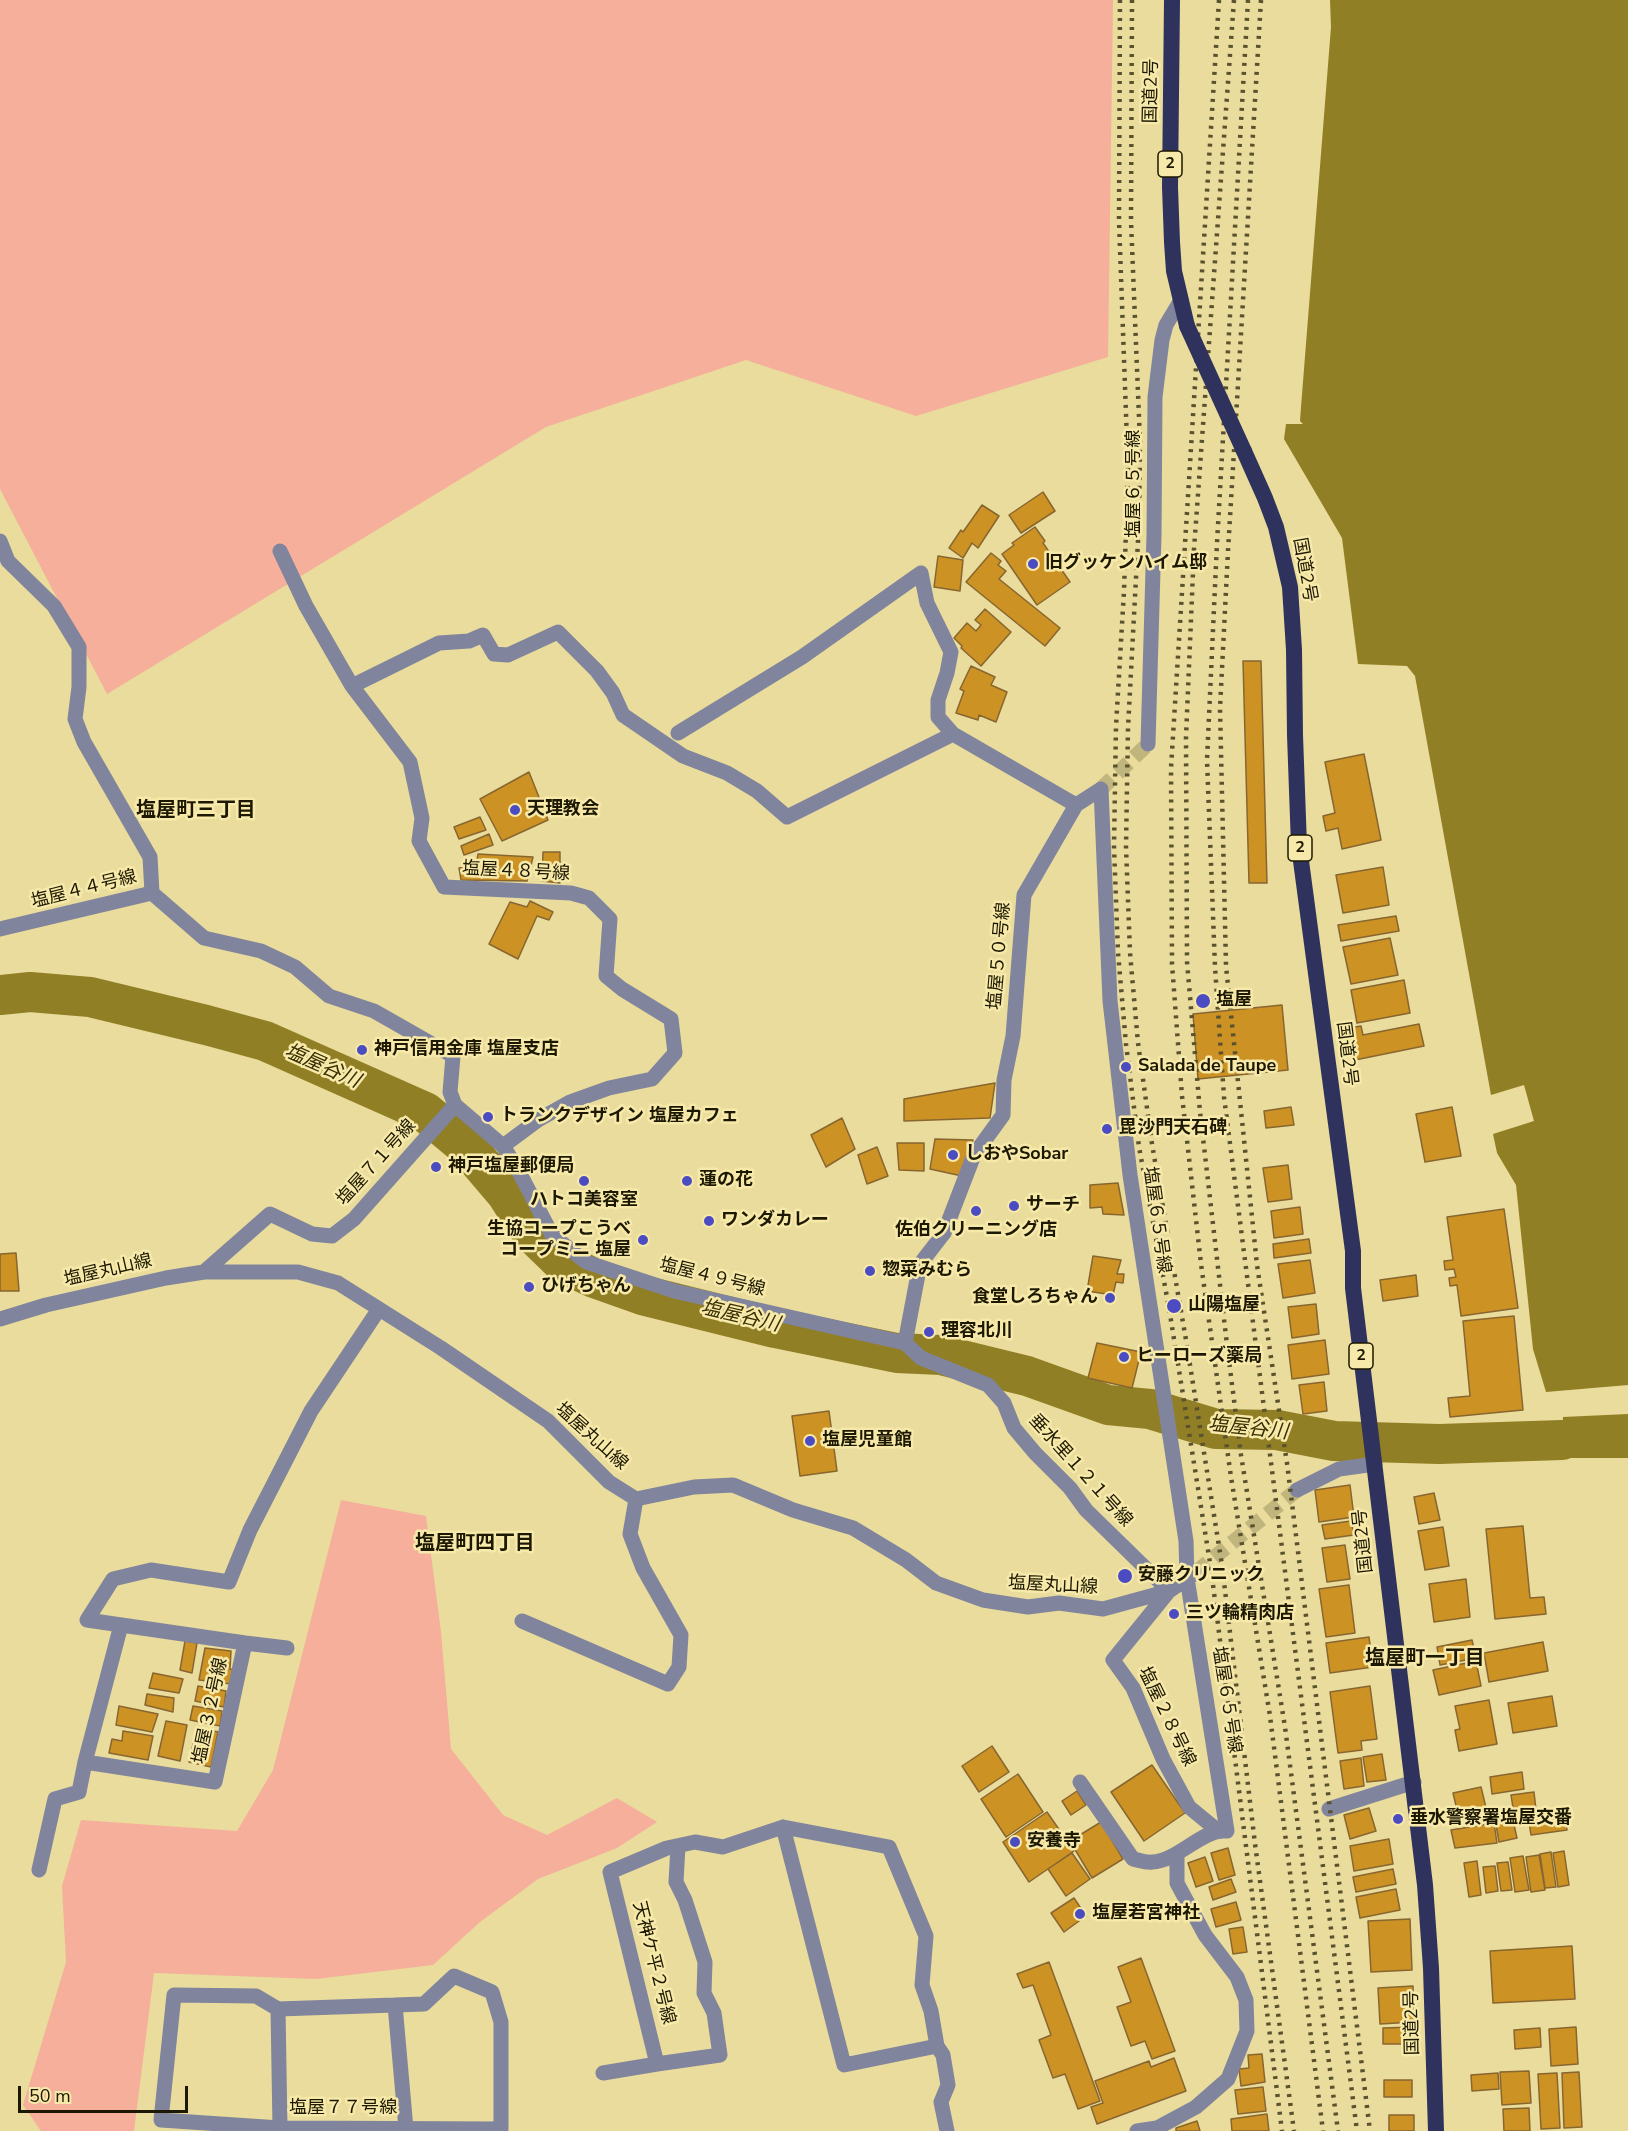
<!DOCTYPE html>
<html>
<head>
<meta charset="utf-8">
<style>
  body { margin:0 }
  #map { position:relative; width:1628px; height:2131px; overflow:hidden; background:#e9dc9c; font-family:"Nunito Sans",sans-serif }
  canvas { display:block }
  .scale { position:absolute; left:18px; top:2086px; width:170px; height:27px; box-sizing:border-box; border:3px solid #1d1801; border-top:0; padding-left:8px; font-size:18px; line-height:21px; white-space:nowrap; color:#1d1801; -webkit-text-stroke:4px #f7e9a9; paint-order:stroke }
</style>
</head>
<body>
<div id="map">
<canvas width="1628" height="2131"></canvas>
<div class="scale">50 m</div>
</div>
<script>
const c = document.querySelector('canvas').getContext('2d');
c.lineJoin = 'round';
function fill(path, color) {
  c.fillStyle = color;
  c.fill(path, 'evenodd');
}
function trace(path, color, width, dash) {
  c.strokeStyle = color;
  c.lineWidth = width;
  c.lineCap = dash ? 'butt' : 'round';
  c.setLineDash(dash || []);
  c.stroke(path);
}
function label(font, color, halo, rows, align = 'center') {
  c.font = font + ' "Nunito Sans","Noto Sans JP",sans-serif';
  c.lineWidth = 5;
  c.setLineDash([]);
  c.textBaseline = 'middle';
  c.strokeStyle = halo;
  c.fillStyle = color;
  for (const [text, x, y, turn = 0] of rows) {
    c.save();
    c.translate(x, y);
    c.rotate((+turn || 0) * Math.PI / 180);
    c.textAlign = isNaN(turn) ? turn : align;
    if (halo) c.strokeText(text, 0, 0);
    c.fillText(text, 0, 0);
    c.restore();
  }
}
fill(new Path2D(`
  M0 0H1113L1108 357 916 416 746 360 546 427 107 694 0 489Z
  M341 1500 426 1516 441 1632 451 1749 503 1815 547 1835 617 1798 657 1822 617 1848 538 1879 480 1922 433 1965 316 1979 154 1973 134 2131H41L23 2105 66 1962 62 1886 81 1820 237 1831 273 1770Z`), '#f5af9b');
fill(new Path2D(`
  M1330 0H1628V1385L1546 1392 1533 1349 1516 1185 1497 1153 1493 1134 1534 1121 1524 1085 1491 1095 1415 676 1407 666 1358 664 1342 538 1284 439 1286 424H1303L1300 421 1301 407 1331 27Z
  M1628 1414V1458H1565L1562 1440 1563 1417Z`), '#917f25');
trace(new Path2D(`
  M0 995 30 992 90 997 206 1025 265 1041 425 1112 466 1146 506 1193 531 1232 564 1264 594 1278 642 1295 775 1328 897 1353 941 1355 1027 1376 1108 1405 1150 1409 1216 1429 1277 1430 1334 1441 1439 1444 1562 1440`), '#917f25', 40);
const building = new Path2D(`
  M1043 492 1055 511 1021 533 1009 515Z
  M982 505 999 516 978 548 972 543 963 558 949 548 961 530 963 532Z
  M1035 527 1045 541 1043 543 1070 582 1037 605 1002 554 1014 545 1012 543Z
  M991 553 1001 561 998 565 1006 571 999 579 1060 628 1045 646 966 582Z
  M938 556 963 560 960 591 934 587Z
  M985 609 1011 632 981 666 961 648 962 646 954 638 967 623 976 631 981 625 975 620Z
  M1243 661H1261L1267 883H1249Z
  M971 666 995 677 991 685 1007 692 996 722 979 715 978 720 956 713 964 691 960 689Z
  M1364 754 1381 840 1342 849 1338 828 1326 831 1323 816 1335 813 1325 762Z
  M529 772 548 820 502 841 480 799Z
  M480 817 486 830 459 839 454 827Z
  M489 834 493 845 464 855 461 846Z
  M543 852H560V883L542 881Z
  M478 854 533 857 527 881 461 880 459 868 467 867V861L477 860Z
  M1383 867 1389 905 1343 913 1336 875Z
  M530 901 553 912 549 920 537 916 518 959 489 944 510 902 527 907Z
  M1396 916 1399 931 1341 941 1338 925Z
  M1390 938 1398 975 1351 984 1343 947Z
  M1404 980 1410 1013 1357 1023 1351 990Z
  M1282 1005 1288 1070 1198 1079 1193 1014Z
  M1419 1024 1424 1046 1355 1060 1349 1028 1361 1026 1363 1035Z
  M995 1083 990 1118 904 1121V1099Z
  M1291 1107 1294 1125 1266 1128 1264 1111Z
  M1452 1107 1461 1156 1425 1162 1416 1114Z
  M842 1118 855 1149 826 1167 811 1135Z
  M935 1139 973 1140 962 1176 930 1169Z
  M897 1143H924V1171L899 1170Z
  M877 1147 888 1176 867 1184 858 1155Z
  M1288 1165 1292 1199 1268 1202 1263 1168Z
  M1118 1183 1124 1215 1103 1214 1102 1207 1090 1208V1185Z
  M1300 1207 1303 1234 1274 1238 1271 1211Z
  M1504 1209 1518 1308 1461 1316 1457 1285 1450 1286 1449 1278 1456 1277 1454 1269 1445 1270 1444 1261 1453 1260 1447 1217Z
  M1309 1239 1311 1253 1274 1258 1273 1244Z
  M16 1253 19 1291H0V1254Z
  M1093 1256 1121 1260 1117 1274H1124L1123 1283 1116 1282 1113 1295 1087 1291Z
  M1310 1260 1315 1293 1283 1298 1278 1264Z
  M1416 1275 1418 1296 1383 1301 1380 1280Z
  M1316 1304 1319 1334 1292 1338 1288 1307Z
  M1514 1316 1523 1410 1450 1417 1448 1398 1470 1396 1463 1321Z
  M1325 1340 1329 1374 1292 1379 1288 1345Z
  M1097 1343 1141 1352 1132 1388 1088 1378Z
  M1324 1382 1327 1411 1303 1414 1299 1385Z
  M829 1411 837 1471 800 1476 792 1416Z
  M1350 1485 1354 1517 1319 1522 1315 1490Z
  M1434 1493 1440 1520 1419 1524 1414 1497Z
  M1351 1521 1354 1535 1325 1539 1322 1525Z
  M1523 1526 1530 1598 1544 1597 1546 1614 1495 1619 1486 1529Z
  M1443 1527 1449 1566 1425 1570 1418 1531Z
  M1345 1545 1350 1579 1327 1582 1322 1548Z
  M1466 1579 1470 1617 1434 1622 1429 1584Z
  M1349 1585 1355 1633 1326 1637 1319 1589Z
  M1369 1637 1373 1667 1330 1673 1326 1643Z
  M1472 1640 1476 1658 1440 1665 1437 1647Z
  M185 1641 197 1643 192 1673 180 1670Z
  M1543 1642 1548 1671 1489 1682 1484 1653Z
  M205 1648 231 1651 230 1669 234 1670 231 1684 199 1680Z
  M1476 1661 1481 1686 1439 1695 1433 1670Z
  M153 1673 183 1679 179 1693 149 1688Z
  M198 1686 226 1691 224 1707 195 1701Z
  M1370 1686 1377 1739 1361 1741 1362 1750 1338 1753 1330 1692Z
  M147 1694 174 1698 173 1712 145 1705Z
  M1552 1696 1557 1726 1513 1733 1508 1703Z
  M1489 1700 1497 1744 1459 1751 1455 1730 1460 1729 1455 1706Z
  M119 1706 158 1714 152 1732 116 1725Z
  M193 1706 222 1711 220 1726 190 1720Z
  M166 1721 187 1725 180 1761 158 1756Z
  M197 1727 218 1732 211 1767 189 1762Z
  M123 1731 153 1736 148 1760 109 1753 112 1739 122 1741Z
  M992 1746 1009 1772 979 1792 962 1766Z
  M1382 1754 1386 1780 1367 1782 1363 1757Z
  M1361 1758 1364 1786 1344 1789 1340 1761Z
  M1152 1765 1185 1813 1144 1841 1111 1792Z
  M1522 1772 1524 1789 1492 1794 1490 1777Z
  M1018 1774 1043 1812 1006 1837 981 1799Z
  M1481 1787 1488 1816 1460 1822 1453 1793Z
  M1077 1791 1086 1805 1071 1815 1062 1801Z
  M1534 1792 1536 1810 1514 1814 1511 1795Z
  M1369 1808 1376 1831 1350 1839 1344 1815Z
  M1564 1810 1567 1830 1531 1835 1528 1816Z
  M1047 1812 1074 1851 1029 1882 1003 1842Z
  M1512 1816 1517 1838 1499 1842 1495 1819Z
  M1101 1822 1123 1859 1092 1878 1070 1841Z
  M1494 1823 1497 1843 1455 1848 1451 1830Z
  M1389 1839 1393 1864 1354 1871 1350 1846Z
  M1228 1848 1235 1875 1219 1880 1211 1853Z
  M1564 1851 1569 1885 1558 1887 1553 1853Z
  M1551 1852 1556 1887 1545 1888 1540 1854Z
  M1072 1853 1090 1879 1066 1896 1048 1869Z
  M1539 1855 1545 1890 1531 1892 1526 1857Z
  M1523 1856 1529 1890 1515 1892 1510 1858Z
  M1205 1857 1213 1881 1196 1887 1188 1863Z
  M1477 1861 1481 1895 1469 1897 1464 1863Z
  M1508 1862 1512 1890 1501 1891 1497 1863Z
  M1495 1866 1498 1891 1486 1893 1483 1867Z
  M1393 1869 1396 1884 1356 1892 1353 1877Z
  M1231 1879 1236 1892 1213 1900 1209 1887Z
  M1396 1889 1400 1910 1360 1918 1356 1897Z
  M1074 1898 1086 1916 1064 1932 1051 1913Z
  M1236 1902 1241 1920 1216 1927 1211 1909Z
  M1410 1919 1412 1970 1371 1972 1368 1921Z
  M1243 1927 1247 1952 1233 1954 1229 1929Z
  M1572 1946 1575 1999 1493 2003 1490 1951Z
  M1141 1958 1175 2051 1152 2059 1145 2041 1131 2046 1117 2007 1131 2002 1118 1967Z
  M1049 1962 1100 2101 1078 2109 1065 2074 1053 2078 1039 2040 1051 2035 1033 1985 1023 1988 1017 1974Z
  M1413 1986 1414 2022 1380 2024 1378 1988Z
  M1414 2027V2044H1383V2028Z
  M1576 2027 1578 2064 1551 2066 1549 2029Z
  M1540 2028 1541 2047 1515 2049 1514 2030Z
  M1262 2054 1265 2082 1241 2086 1239 2069 1249 2068 1248 2055Z
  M1174 2058 1186 2091 1097 2124 1091 2107 1103 2103 1095 2081 1149 2061 1151 2067Z
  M1529 2071 1531 2103 1502 2105 1500 2072Z
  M1579 2072 1582 2127 1564 2128 1562 2073Z
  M1498 2073 1499 2089 1472 2091 1471 2075Z
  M1557 2073 1560 2128 1541 2129 1538 2074Z
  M1384 2080H1412V2097H1384Z
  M1263 2087 1266 2111 1238 2114 1235 2090Z
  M1529 2108 1530 2131H1504L1503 2109Z
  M1267 2114 1269 2131H1232L1231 2119Z
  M1389 2115H1414V2131H1389Z
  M1197 2121 1200 2131H1176V2128Z`);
fill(building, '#cd9224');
trace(building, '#876630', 1.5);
trace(new Path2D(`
  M1101 789 1148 744
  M1196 1572 1297 1490`), '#c0b57d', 15, [15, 8]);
trace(new Path2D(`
  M0 541 8 561 54 606 79 647V687L75 719 84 742 150 857 152 893
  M280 551 306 606 352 686 410 762 422 818 419 841 444 887 571 893 589 898 610 919 606 976 622 989 671 1019 675 1053 652 1079 609 1088 570 1102 538 1120 503 1146
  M352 686 439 643 469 641 483 635 494 654 508 655 558 632 597 671 613 693 623 715 683 756 727 773 757 791 787 817 953 734
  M678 733 802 657 921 573 927 603 951 652 947 673 938 700V717L953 734 1076 805
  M1148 744 1154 535 1155 397 1162 340 1166 325 1181 300
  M0 929 152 893 204 938 261 951 295 967 329 996 374 1011 453 1056 450 1092 455 1105 503 1146 517 1168 552 1235 586 1262 674 1291 905 1343
  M204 1272 270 1214 312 1234 332 1236 354 1219 455 1105
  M0 1319 46 1305 166 1278 204 1272H298L338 1283 441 1348 548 1421 609 1482 636 1499 694 1487 733 1485 793 1510 853 1528 906 1560 936 1583 983 1600 1028 1607 1059 1603 1103 1609 1169 1591 1195 1573
  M905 1343 920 1264 944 1233 974 1155 1003 1115 1004 1080 1013 1036 1024 895 1076 805 1101 789 1110 1001 1130 1175 1186 1541 1187 1578 1227 1831
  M905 1343 921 1358 988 1385 1004 1403 1014 1428 1035 1453 1070 1488 1086 1510 1169 1591 1113 1660 1133 1688 1163 1759 1189 1807 1217 1830
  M1297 1490 1339 1469 1375 1464
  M522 1621 668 1684 679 1667 681 1635 643 1568 630 1534 636 1499
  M121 1625 85 1762 215 1782 245 1643 87 1620 113 1579 151 1570 229 1582 250 1530 311 1411 379 1309
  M245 1643 287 1648
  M1080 1782 1133 1859C1139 1860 1146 1863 1152 1862 1178 1861 1202 1829 1226 1831
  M1329 1809 1414 1782
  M783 1827 844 2065 937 2046
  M678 1846 676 1882 685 1900 705 1962 704 1993 714 2013 720 2055 657 2064 610 1872 667 1848 695 1842 723 1847 783 1827 889 1847 926 1936 922 1985 931 2011 937 2046 943 2055 948 2085 941 2102 947 2131
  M39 1870 55 1799 79 1792 85 1762
  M395 2005 424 2004 454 1976 492 1992 501 2022V2129
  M278 2009 256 1996 174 1995 161 2120 280 2128
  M603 2073 657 2064
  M406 2129 395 2005 278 2009 280 2128 501 2129 500 2131
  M1137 2131 1157 2128 1196 2107 1228 2079 1247 2031 1246 2000 1237 1977 1205 1935 1177 1883V1854`), '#80849d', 15);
trace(new Path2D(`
  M1172 0 1170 187 1172 242 1174 271 1187 326
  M1244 451 1265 498 1276 527 1290 587 1294 650 1295 735 1299 846 1353 1251V1288L1425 1885 1431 1968 1436 2131`), '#2e325d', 16);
trace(new Path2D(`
  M1120 0 1119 221 1128 469 1124 591 1116 726 1114 847 1118 953 1126 1044 1139 1147 1169 1308 1211 1569 1282 2131
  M1132 0 1131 221 1140 442 1139 522 1128 728 1126 847 1130 953 1138 1043 1152 1144 1186 1340 1222 1565 1255 1844 1294 2131
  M1219 0 1171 768 1172 964 1182 1096 1201 1264 1231 1477 1270 1716 1323 2131
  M1234 0 1194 549 1186 737 1187 962 1200 1112 1227 1345 1241 1455 1285 1727 1338 2131
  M1248 0 1217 543 1207 760 1215 967 1224 1097 1357 2131
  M1261 0 1228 551 1220 708 1226 966 1257 1265 1287 1463 1370 2131`), '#5a522f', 4.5, [3, 6]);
trace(new Path2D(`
  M1187 326 1244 451`), '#2e325d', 16);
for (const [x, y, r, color] of [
  [1033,564,6,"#4c4cc2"],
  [515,810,6,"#4c4cc2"],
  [1203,1001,8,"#4c4cc2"],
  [362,1050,6,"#4c4cc2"],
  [1126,1067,6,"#4c4cc2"],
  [488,1117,6,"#4c4cc2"],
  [1107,1129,6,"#4c4cc2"],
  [953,1155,6,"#4c4cc2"],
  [436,1167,6,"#4c4cc2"],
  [584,1181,6,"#4c4cc2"],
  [687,1181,6,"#4c4cc2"],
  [1014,1206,6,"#4c4cc2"],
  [976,1211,6,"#4c4cc2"],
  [709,1221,6,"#4c4cc2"],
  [643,1240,6,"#4c4cc2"],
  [870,1271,6,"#4c4cc2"],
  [529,1287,6,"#4c4cc2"],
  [1110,1298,6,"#4c4cc2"],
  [1174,1306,8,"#4c4cc2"],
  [929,1332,6,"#4c4cc2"],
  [1124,1357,6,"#4c4cc2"],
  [810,1441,6,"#4c4cc2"],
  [1125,1576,8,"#4c4cc2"],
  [1174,1614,6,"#4c4cc2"],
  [1398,1819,6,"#4c4cc2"],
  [1015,1842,6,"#4c4cc2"],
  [1080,1914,6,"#4c4cc2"]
]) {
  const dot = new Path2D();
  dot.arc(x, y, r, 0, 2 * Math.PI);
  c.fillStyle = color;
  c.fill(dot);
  trace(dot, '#f7e9a9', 2);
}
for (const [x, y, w] of [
  [1170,164,24],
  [1300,848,24],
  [1361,1356,24]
]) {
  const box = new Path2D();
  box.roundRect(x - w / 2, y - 13, w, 26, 4.5);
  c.fillStyle = '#f7e9a9';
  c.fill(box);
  trace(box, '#1d1801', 1.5);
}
label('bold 16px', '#1d1801', null, [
  ["2",1170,164],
  ["2",1300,848],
  ["2",1361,1356]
]);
label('18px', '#1d1801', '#f7e9a9', [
  ["国道2号",1152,91,-89],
  ["塩屋６５号線",1135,484,-90],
  ["国道2号",1304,570,80],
  ["塩屋４８号線",516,872,3],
  ["塩屋４４号線",84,890,-14],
  ["塩屋５０号線",1000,956,-85],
  ["国道2号",1346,1054,83],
  ["塩屋７１号線",377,1163,-48],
  ["塩屋６５号線",1156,1220,82],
  ["塩屋丸山線",108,1271,-13],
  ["塩屋４９号線",712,1278,14],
  ["塩屋丸山線",591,1437,42],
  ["垂水里１２１号線",1080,1471,48],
  ["国道2号",1364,1541,-96],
  ["塩屋丸山線",1053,1586,3],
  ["塩屋６５号線",1226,1700,81],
  ["塩屋３２号線",211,1711,-78],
  ["塩屋２８号線",1166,1717,64],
  ["天神ケ平２号線",653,1963,76],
  ["国道2号",1413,2023,-91],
  ["塩屋７７号線",343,2109]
]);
label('bold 18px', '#1d1801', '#f7e9a9', [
  ["旧グッケンハイム邸",1045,564],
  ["天理教会",527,810],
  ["塩屋",1216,1001],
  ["神戸信用金庫 塩屋支店",374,1050],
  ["Salada de Taupe",1138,1067],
  ["トランクデザイン 塩屋カフェ",500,1117],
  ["毘沙門天石碑",1119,1129],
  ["しおやSobar",965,1155],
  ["神戸塩屋郵便局",448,1167],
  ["蓮の花",699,1181],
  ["ハトコ美容室",584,1201,"center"],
  ["サーチ",1026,1206],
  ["ワンダカレー",721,1221],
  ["生協コープこうべ",631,1230,"right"],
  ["コープミニ 塩屋",631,1251,"right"],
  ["佐伯クリーニング店",976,1231,"center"],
  ["惣菜みむら",882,1271],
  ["ひげちゃん",541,1287],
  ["食堂しろちゃん",1098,1298,"right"],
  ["山陽塩屋",1188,1306],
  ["理容北川",941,1332],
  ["ヒーローズ薬局",1136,1357],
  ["塩屋児童館",822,1441],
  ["安藤クリニック",1138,1576],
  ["三ツ輪精肉店",1186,1614],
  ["垂水警察署塩屋交番",1410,1819],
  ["安養寺",1027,1842],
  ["塩屋若宮神社",1092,1914]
], 'left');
label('bold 20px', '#1d1801', '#f7e9a9', [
  ["塩屋町三丁目",196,811],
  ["塩屋町四丁目",475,1544],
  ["塩屋町一丁目",1425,1659]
]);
label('italic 20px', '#392f00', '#f7e9a9', [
  ["塩屋谷川",322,1067,24],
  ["塩屋谷川",740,1317,13],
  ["塩屋谷川",1248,1429,6]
]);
</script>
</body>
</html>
